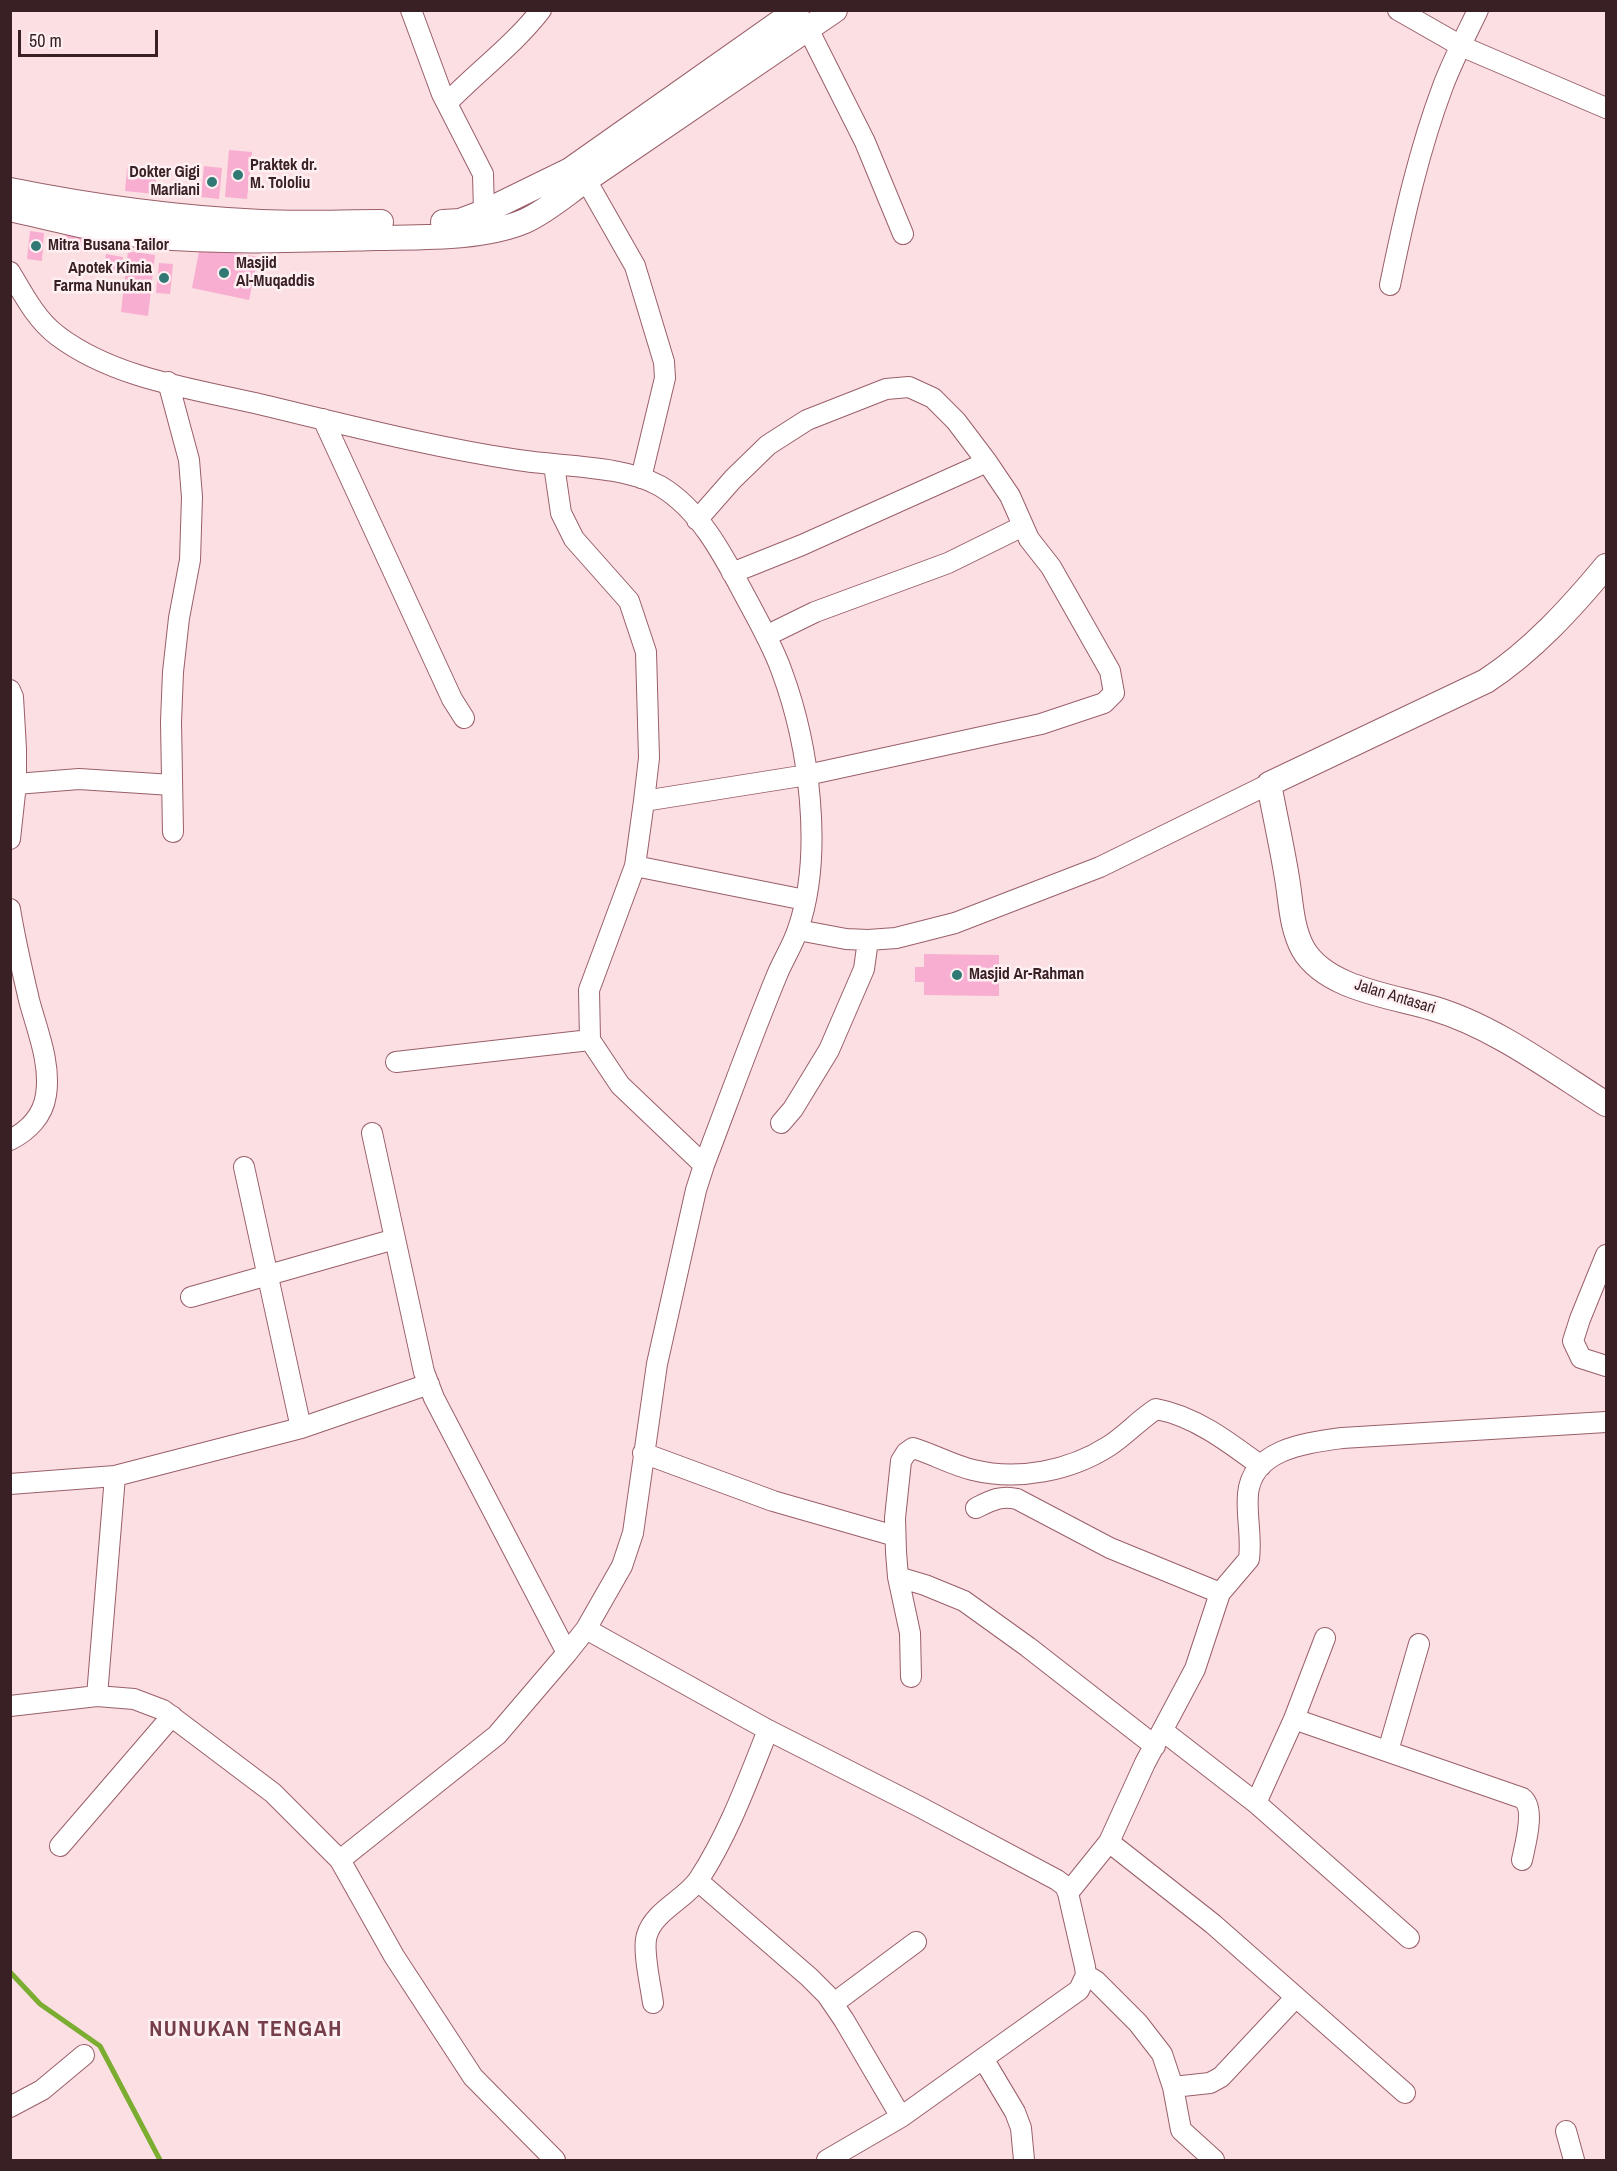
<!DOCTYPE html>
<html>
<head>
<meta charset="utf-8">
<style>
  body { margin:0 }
  #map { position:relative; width:1617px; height:2171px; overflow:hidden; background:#fbdfe2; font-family:"Archivo Narrow",sans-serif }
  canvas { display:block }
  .frame { position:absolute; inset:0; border:12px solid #392024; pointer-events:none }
  .scale { position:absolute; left:18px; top:30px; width:140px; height:27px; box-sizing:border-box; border:3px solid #392024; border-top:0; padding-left:8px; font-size:18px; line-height:21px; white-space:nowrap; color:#392024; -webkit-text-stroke:4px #fef0f2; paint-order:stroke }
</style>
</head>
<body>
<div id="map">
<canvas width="1617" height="2171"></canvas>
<div class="frame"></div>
<div class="scale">50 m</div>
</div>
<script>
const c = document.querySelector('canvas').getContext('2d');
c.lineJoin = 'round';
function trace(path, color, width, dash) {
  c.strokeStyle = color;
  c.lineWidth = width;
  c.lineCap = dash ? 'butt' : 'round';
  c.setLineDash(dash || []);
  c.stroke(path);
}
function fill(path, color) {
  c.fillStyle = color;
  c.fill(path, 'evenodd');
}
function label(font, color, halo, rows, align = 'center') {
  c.font = font + ' "Archivo Narrow",sans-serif';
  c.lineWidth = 5;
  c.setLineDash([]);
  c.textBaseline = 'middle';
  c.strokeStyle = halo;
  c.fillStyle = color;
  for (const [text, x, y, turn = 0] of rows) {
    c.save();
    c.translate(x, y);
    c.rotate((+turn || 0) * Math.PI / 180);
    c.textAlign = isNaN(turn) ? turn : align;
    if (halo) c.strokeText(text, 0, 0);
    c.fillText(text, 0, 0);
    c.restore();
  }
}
trace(new Path2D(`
  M10 1972 40 2004 100 2046 160 2160`), '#7bad30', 5);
fill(new Path2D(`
  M229 150 252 152 247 199 225 197Z
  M204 166 222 168 219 199 201 197Z
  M127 168 157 171 154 194 125 191Z
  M30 231 44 233 42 261 27 259Z
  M66 234 89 237 88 253 64 250Z
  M200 246 258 257 249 300 192 288Z
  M128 251 155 255 148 316 121 312Z
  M106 254 123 257 121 271 103 269Z
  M159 263 173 264 170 294 156 293Z
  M924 954 999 955V996L924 995V982H915V967H924Z`), '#f7aed1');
const minor = new Path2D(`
  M411 10 442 94 483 174 484 212
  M1398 10 1461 46 1606 108
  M799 19 808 29 865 142 903 234
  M447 103C478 71 514 45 541 10
  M586 180 635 266 664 362 665 378 641 478
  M10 272C23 294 37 321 58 336 115 379 195 389 263 405 347 425 432 447 518 460 561 467 623 465 660 486 704 512 728 565 751 607 762 628 774 649 782 672 809 745 824 854 798 929 793 945 783 960 777 975 751 1038 728 1102 704 1165L696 1190 657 1364 633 1533 622 1566 586 1629 567 1653 497 1735 340 1860 273 1793 163 1710 134 1699 97 1696 10 1706
  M1390 285C1404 217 1419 150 1443 86 1453 60 1466 35 1478 10
  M168 382 189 460 192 497 190 560 179 618 173 672 171 722 173 832
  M323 419 452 699 464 718
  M554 465 561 513 574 539 629 601 646 652 649 758 644 801 635 866 589 990 590 1040 620 1085 704 1165
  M732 573 802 545 987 462
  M766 636 815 612 948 563 1023 526
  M10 690 13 697 16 749V784L10 839
  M16 784 79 779 172 785
  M644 801 807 775 1041 724 1104 703 1114 693 1110 671 1051 567 1029 539 1010 496 987 462 956 421 933 398 909 387 886 389 807 420 768 445 733 479 697 520
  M635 866 805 900
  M10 909C15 940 22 970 29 1000 37 1030 51 1063 46 1095 43 1116 28 1131 10 1140
  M798 930 846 939 868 940 896 938 955 923 1100 867 1269 784
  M396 1062 590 1040
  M781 1123 793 1109 829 1050 864 969 868 940
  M372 1133 424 1372 434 1398 567 1653
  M244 1167 301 1428
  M1606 1255 1580 1319 1573 1341 1581 1358 1606 1366
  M191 1297 395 1239
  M643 1453 773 1501 895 1536
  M10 1484 115 1476 301 1428 429 1384
  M976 1508C990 1501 1000 1495 1017 1499L1110 1548 1220 1593 1195 1669 1145 1763 1109 1842 1068 1893
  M898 1577 925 1585 964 1601 1028 1647 1155 1746
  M1220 1593 1249 1559C1252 1537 1246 1515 1248 1494 1252 1449 1306 1443 1342 1438L1606 1422
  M586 1629 768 1730 918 1806 1057 1880 1065 1886 1068 1893 1085 1967 1086 1975 1079 1990 901 2117 827 2160
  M911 1677 910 1633 898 1577 896 1552 895 1518 901 1461 906 1453 913 1448C933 1454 952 1465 973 1470 1018 1481 1070 1471 1109 1446 1126 1435 1139 1420 1156 1409 1195 1416 1230 1443 1261 1466
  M97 1696 115 1476
  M1294 1719 1325 1638
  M1163 1731 1256 1803 1409 1938
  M1388 1751 1419 1644
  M1256 1803 1294 1719 1522 1798C1536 1808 1525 1845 1522 1860
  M1109 1842 1213 1924 1405 2093
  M60 1846 172 1716
  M340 1860 394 1956 473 2077 555 2160
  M698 1881 809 1977 827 1995 844 2020 901 2117
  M1086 1975 1096 1981 1138 2023 1162 2054 1173 2087 1181 2130 1214 2160
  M653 2003C651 1987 642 1949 647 1935 654 1911 686 1899 699 1879 729 1833 748 1780 768 1730
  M834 2003 916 1942
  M984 2060 1015 2112 1021 2128 1024 2160
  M1173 2087 1210 2083 1221 2077 1295 1998
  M10 2107 42 2090 84 2055
  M1566 2131 1574 2160`);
const major = new Path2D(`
  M10 190C94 207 177 218 261 222 301 224 341 222 381 222
  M10 209C56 219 102 232 149 236 225 243 301 240 377 238 423 237 483 239 525 221 547 211 566 194 586 180L835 10
  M443 222 460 221 484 212 570 170 797 10
  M1606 566C1571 608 1532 651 1486 681L1269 784C1275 816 1282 847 1287 878 1291 901 1291 927 1303 949 1326 989 1392 996 1432 1008 1494 1026 1552 1070 1606 1104`);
trace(minor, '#9a5f69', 22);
trace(major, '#9a5f69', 26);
trace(minor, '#fff', 20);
trace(major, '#fff', 24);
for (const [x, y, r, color] of [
  [238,175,6,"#317974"],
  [212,182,6,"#317974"],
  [36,246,6,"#317974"],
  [224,273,6,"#317974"],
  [164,278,6,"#317974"],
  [957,975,6,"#317974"]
]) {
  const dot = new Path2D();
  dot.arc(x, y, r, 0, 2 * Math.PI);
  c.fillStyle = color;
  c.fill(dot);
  trace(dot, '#fef0f2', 2);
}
label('bold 16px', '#392024', '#fef0f2', [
  ["Praktek dr.",250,166],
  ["M. Tololiu",250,184],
  ["Dokter Gigi",200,173,"right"],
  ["Marliani",200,191,"right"],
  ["Mitra Busana Tailor",48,246],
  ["Masjid",236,264],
  ["Al-Muqaddis",236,282],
  ["Apotek Kimia",152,269,"right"],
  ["Farma Nunukan",152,287,"right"],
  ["Masjid Ar-Rahman",969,975]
], 'left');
label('16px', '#392024', '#fef0f2', [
  ["Jalan Antasari",1395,997,17]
]);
c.letterSpacing = '1.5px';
label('bold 22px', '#763e49', '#fef0f2', [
  ["NUNUKAN TENGAH",246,2030]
]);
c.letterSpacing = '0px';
</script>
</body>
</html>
